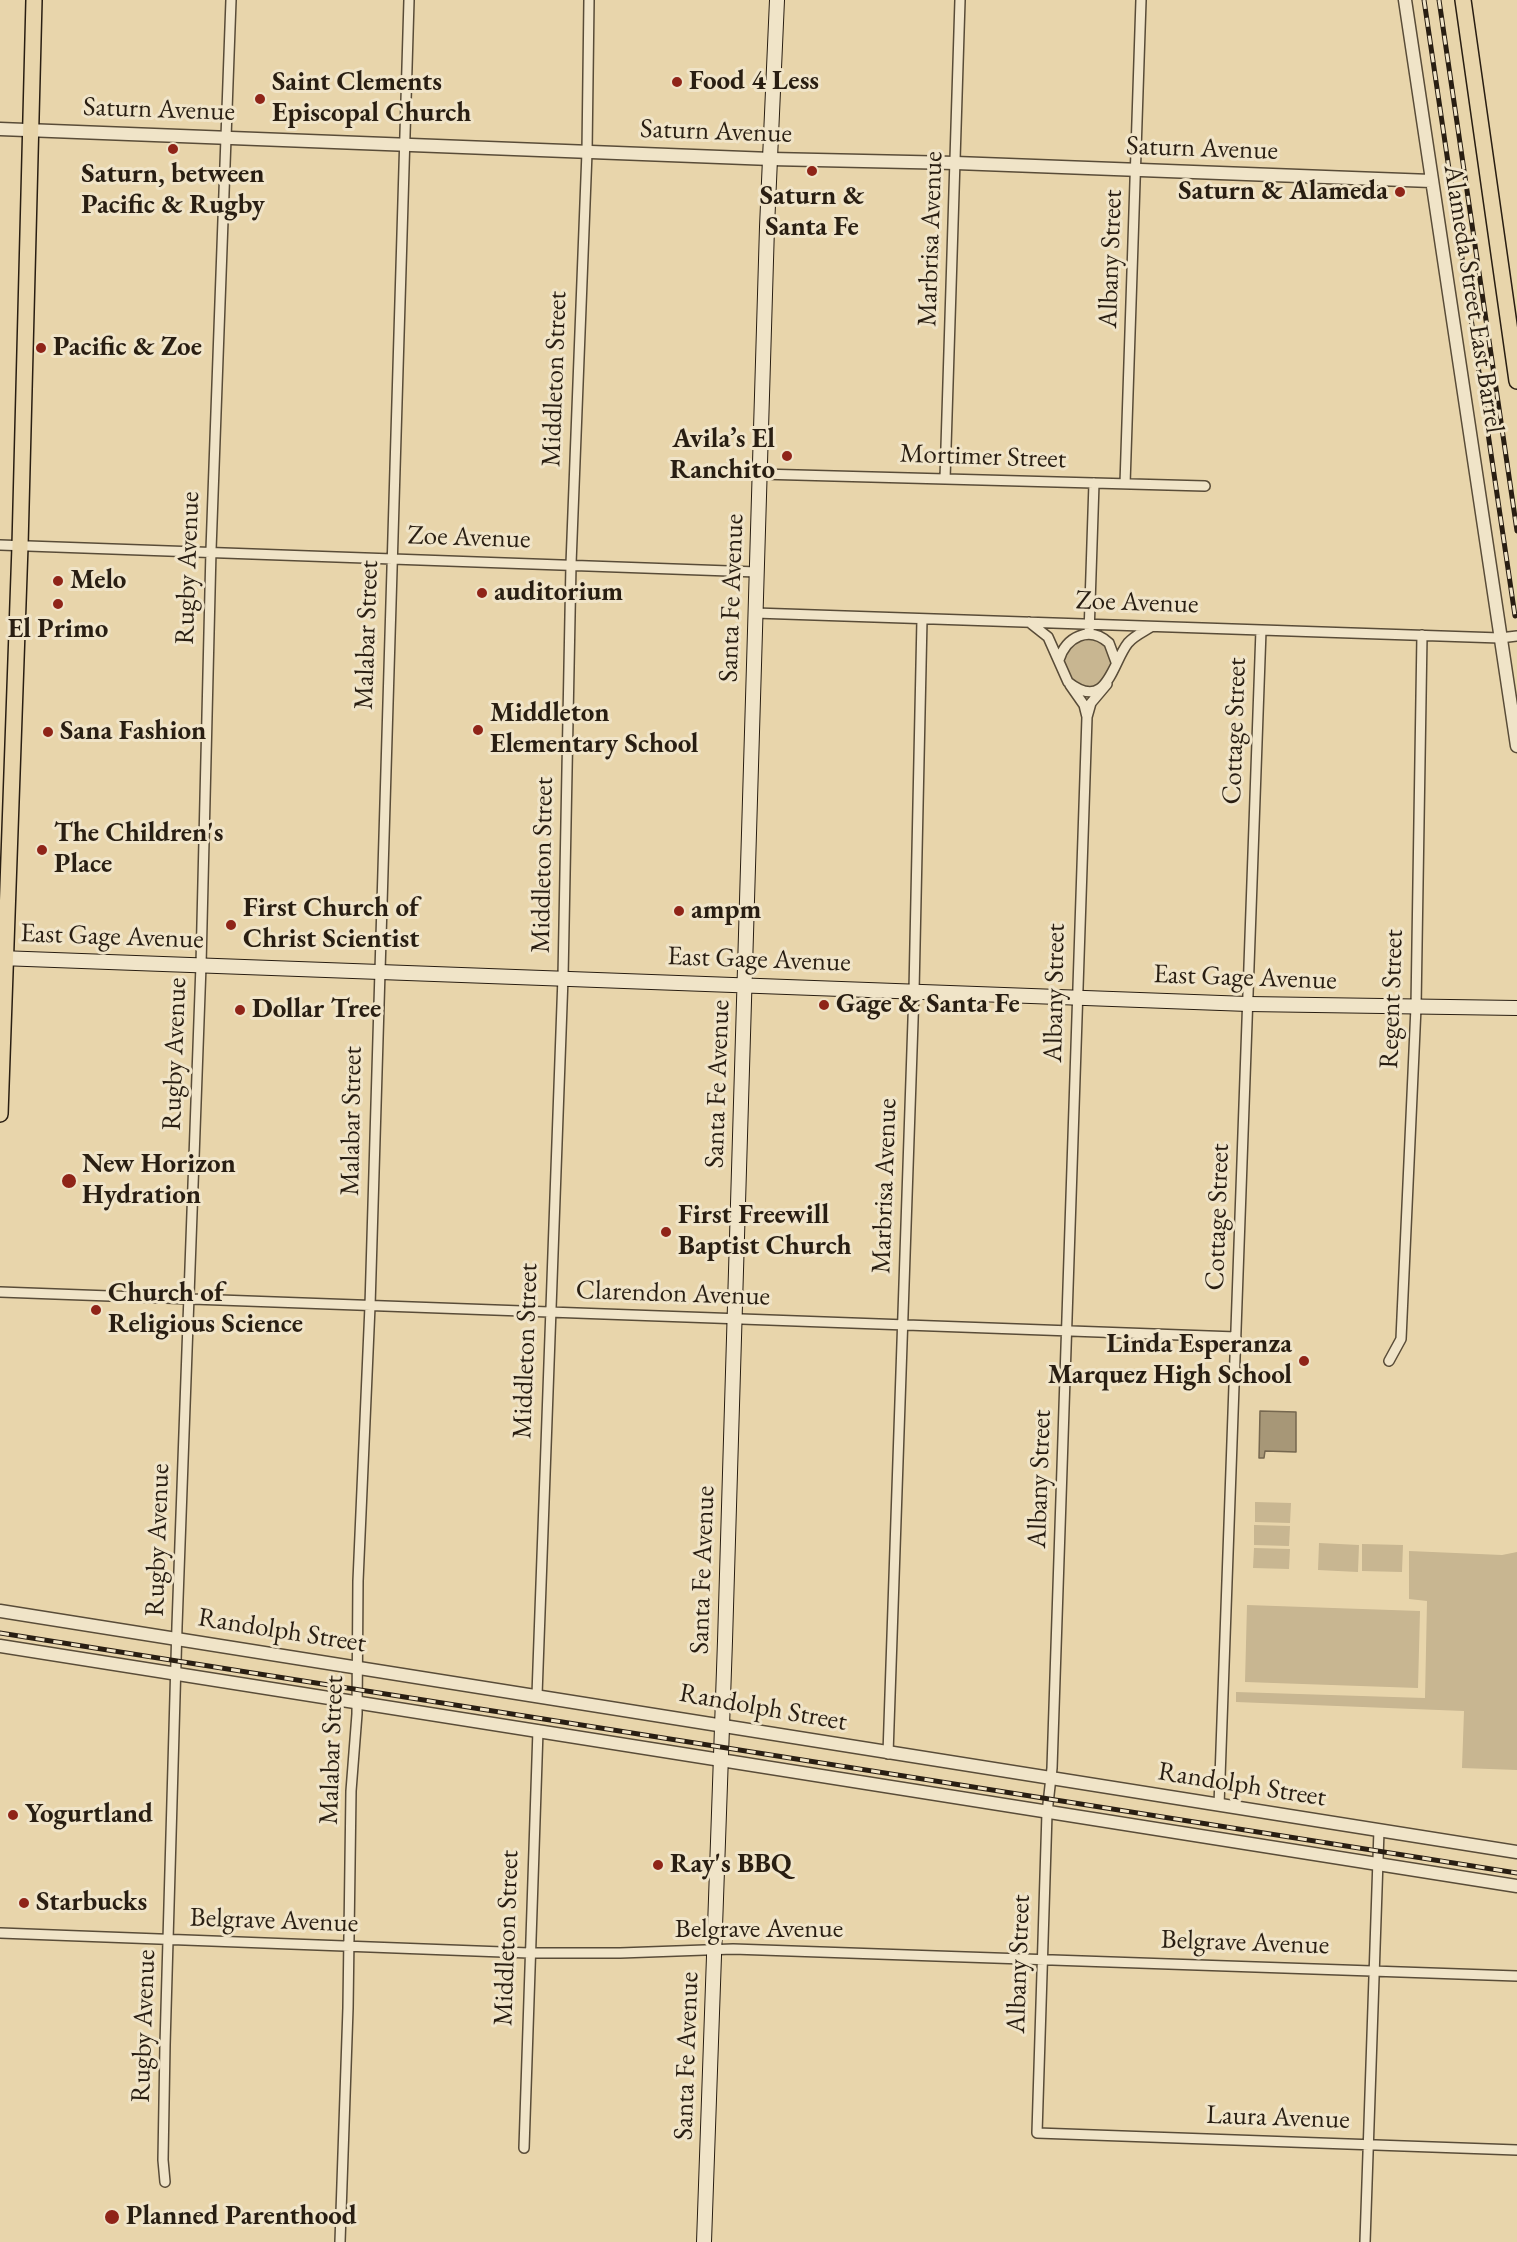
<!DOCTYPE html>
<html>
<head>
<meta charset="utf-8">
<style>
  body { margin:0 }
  canvas { display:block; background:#e8d5ab }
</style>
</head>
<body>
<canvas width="1517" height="2242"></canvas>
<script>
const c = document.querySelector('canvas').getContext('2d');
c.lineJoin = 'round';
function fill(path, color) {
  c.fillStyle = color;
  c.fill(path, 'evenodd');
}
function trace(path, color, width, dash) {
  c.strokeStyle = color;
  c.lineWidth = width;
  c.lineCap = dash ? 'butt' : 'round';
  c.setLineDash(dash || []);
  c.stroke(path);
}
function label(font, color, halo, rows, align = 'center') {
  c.font = font + ' "EB Garamond",serif';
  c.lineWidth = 6;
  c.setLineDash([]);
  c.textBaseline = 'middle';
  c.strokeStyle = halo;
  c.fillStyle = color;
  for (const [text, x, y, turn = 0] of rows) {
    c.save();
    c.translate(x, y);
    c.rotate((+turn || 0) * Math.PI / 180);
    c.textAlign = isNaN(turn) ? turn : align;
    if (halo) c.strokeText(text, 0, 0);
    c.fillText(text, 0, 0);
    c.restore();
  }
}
fill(new Path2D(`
  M1065 663a23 23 0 1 1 46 0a23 23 0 1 1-46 0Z
  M1255 1502 1291 1503 1290 1523 1255 1522Z
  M1254 1525 1290 1526 1289 1546 1254 1545Z
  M1319 1543 1359 1545 1358 1572 1318 1570Z
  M1362 1544 1403 1545 1402 1572 1362 1571Z
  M1254 1548 1290 1549 1289 1569 1253 1568Z
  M1409 1551 1502 1555 1517 1552V1770L1462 1768 1464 1711 1236 1702V1692L1425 1698 1427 1601 1409 1599Z
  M1247 1605 1420 1611 1418 1688 1245 1682Z`), '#c8b691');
const water = new Path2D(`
  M1260 1411 1296 1412V1452L1265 1451 1264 1458H1259Z`);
fill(water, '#a79777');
trace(water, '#75674f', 1.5);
const minor = new Path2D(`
  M760 474 1205 486
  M945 479 960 0
  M1125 484 1141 0
  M0 545 757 572
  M755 613 1500 638 1517 636
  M1029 622 1048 637 1068 682C1107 713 1112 663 1128 643 1134 636 1143 632 1151 627
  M1089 634 1094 483
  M1059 660C1066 637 1089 625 1109 643L1116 662
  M1107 684 1091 703 1087 717 1052 1768 1047 1813 1037 2133 1517 2150
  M1070 685 1084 705 1087 717
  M0 1292 1236 1337
  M1389 1361 1401 1339 1416 1007 1422 635
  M537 1695 563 977 571 564 587 152 589 0
  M888 1754 914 991 922 619
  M1219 1805 1261 630
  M0 1933 529 1953H620L733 1949 1517 1976
  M524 2148 538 1730
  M165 2182 163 2160 165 2045 177 1626 201 965 211 550 231 0
  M340 2242 348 2008 351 1791 357 1714 358 1581 370 1306 409 0
  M1365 2242 1379 1830`);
const tertiary = new Path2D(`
  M1405 0 1517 746
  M0 129 771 159 956 163 1431 181
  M0 1611 1517 1852
  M0 1646 1517 1886`);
const secondary = new Path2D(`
  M0 958 1248 1004 1517 1008
  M704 2242 725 1641 767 227 777 0`);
const primary = new Path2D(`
  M1463 0 1517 381
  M0 1114 20 546 34 0`);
trace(minor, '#594c38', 12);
trace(tertiary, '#594c38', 15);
trace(secondary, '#291e12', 16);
trace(primary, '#291e12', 18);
trace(minor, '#f0e4c8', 9);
trace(tertiary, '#f0e4c8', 12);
trace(secondary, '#f0e4c8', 14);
trace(primary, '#e8d5ab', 15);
const rail = new Path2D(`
  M1424 0 1515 616
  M1439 0 1517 531
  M0 1633 1517 1873`);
trace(rail, '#291e12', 5);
trace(rail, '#f0e4c8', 3, [9]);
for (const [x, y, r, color] of [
  [677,82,6,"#8f2418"],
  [260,99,6,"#8f2418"],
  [173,149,6,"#8f2418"],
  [812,171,6,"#8f2418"],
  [1400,192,6,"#8f2418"],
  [41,348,6,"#8f2418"],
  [787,456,6,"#8f2418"],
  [58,581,6,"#8f2418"],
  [482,593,6,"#8f2418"],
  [58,604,6,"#8f2418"],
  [478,730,6,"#8f2418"],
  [48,732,6,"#8f2418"],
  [42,850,6,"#8f2418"],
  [679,911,6,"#8f2418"],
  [231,925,6,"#8f2418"],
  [824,1005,6,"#8f2418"],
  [240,1010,6,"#8f2418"],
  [69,1181,8,"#8f2418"],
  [666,1232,6,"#8f2418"],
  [96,1310,6,"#8f2418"],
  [1304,1361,6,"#8f2418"],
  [13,1815,6,"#8f2418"],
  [658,1865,6,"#8f2418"],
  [24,1903,6,"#8f2418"],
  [112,2217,8,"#8f2418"]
]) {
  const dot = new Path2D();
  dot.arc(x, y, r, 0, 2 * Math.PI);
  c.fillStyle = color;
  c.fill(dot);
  trace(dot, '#f0e4c8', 2);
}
label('bold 27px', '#291e12', '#f0e4c8', [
  ["Food 4 Less",689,82],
  ["Saint Clements",272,83],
  ["Episcopal Church",272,114],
  ["Saturn, between",173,175,"center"],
  ["Pacific & Rugby",173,206,"center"],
  ["Saturn & Alameda",1388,192,"right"],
  ["Saturn &",812,197,"center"],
  ["Santa Fe",812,228,"center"],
  ["Pacific & Zoe",53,348],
  ["Avila’s El",775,440,"right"],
  ["Ranchito",775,471,"right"],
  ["Melo",70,581],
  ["auditorium",494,593],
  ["El Primo",58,630,"center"],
  ["Middleton",490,714],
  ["Elementary School",490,745],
  ["Sana Fashion",60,732],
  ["The Children's",54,834],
  ["Place",54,865],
  ["First Church of",243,909],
  ["Christ Scientist",243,940],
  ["ampm",691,911],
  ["Gage & Santa Fe",836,1005],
  ["Dollar Tree",252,1010],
  ["New Horizon",82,1165],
  ["Hydration",82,1196],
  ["First Freewill",678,1216],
  ["Baptist Church",678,1247],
  ["Church of",108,1294],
  ["Religious Science",108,1325],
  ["Linda Esperanza",1292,1345,"right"],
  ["Marquez High School",1292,1376,"right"],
  ["Yogurtland",25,1815],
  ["Ray's BBQ",670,1865],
  ["Starbucks",36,1903],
  ["Planned Parenthood",126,2217]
], 'left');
label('27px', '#291e12', '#f0e4c8', [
  ["Saturn Avenue",159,110,2],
  ["Saturn Avenue",716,132,2],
  ["Saturn Avenue",1202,149,2],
  ["Marbrisa Avenue",931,239,-88],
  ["Albany Street",1111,259,-88],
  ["Alameda Street East Barrel",1473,299,81],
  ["Middleton Street",555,379,-88],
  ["Mortimer Street",983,457,2],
  ["Zoe Avenue",469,538,2],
  ["Rugby Avenue",188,568,-88],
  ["Santa Fe Avenue",732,598,-88],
  ["Zoe Avenue",1137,603,2],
  ["Malabar Street",367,635,-88],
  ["Cottage Street",1235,731,-88],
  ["Middleton Street",543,865,-89],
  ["East Gage Avenue",112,937,2],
  ["East Gage Avenue",759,960,2],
  ["East Gage Avenue",1245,978,2],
  ["Albany Street",1055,993,-89],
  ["Regent Street",1392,999,-88],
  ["Rugby Avenue",175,1054,-88],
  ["Santa Fe Avenue",718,1084,-88],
  ["Malabar Street",352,1121,-89],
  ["Marbrisa Avenue",885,1186,-88],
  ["Cottage Street",1218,1217,-88],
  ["Clarendon Avenue",673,1294,2],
  ["Middleton Street",526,1351,-88],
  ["Albany Street",1040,1479,-88],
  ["Rugby Avenue",158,1540,-88],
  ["Santa Fe Avenue",703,1570,-88],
  ["Randolph Street",282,1631,9],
  ["Randolph Street",763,1708,10],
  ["Malabar Street",332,1750,-88],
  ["Randolph Street",1242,1785,9],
  ["Belgrave Avenue",274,1921,2],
  ["Belgrave Avenue",759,1930],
  ["Middleton Street",507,1938,-88],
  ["Belgrave Avenue",1245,1943,2],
  ["Albany Street",1019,1964,-88],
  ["Rugby Avenue",144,2026,-88],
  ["Santa Fe Avenue",687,2056,-88],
  ["Laura Avenue",1278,2118,2]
]);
</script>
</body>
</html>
